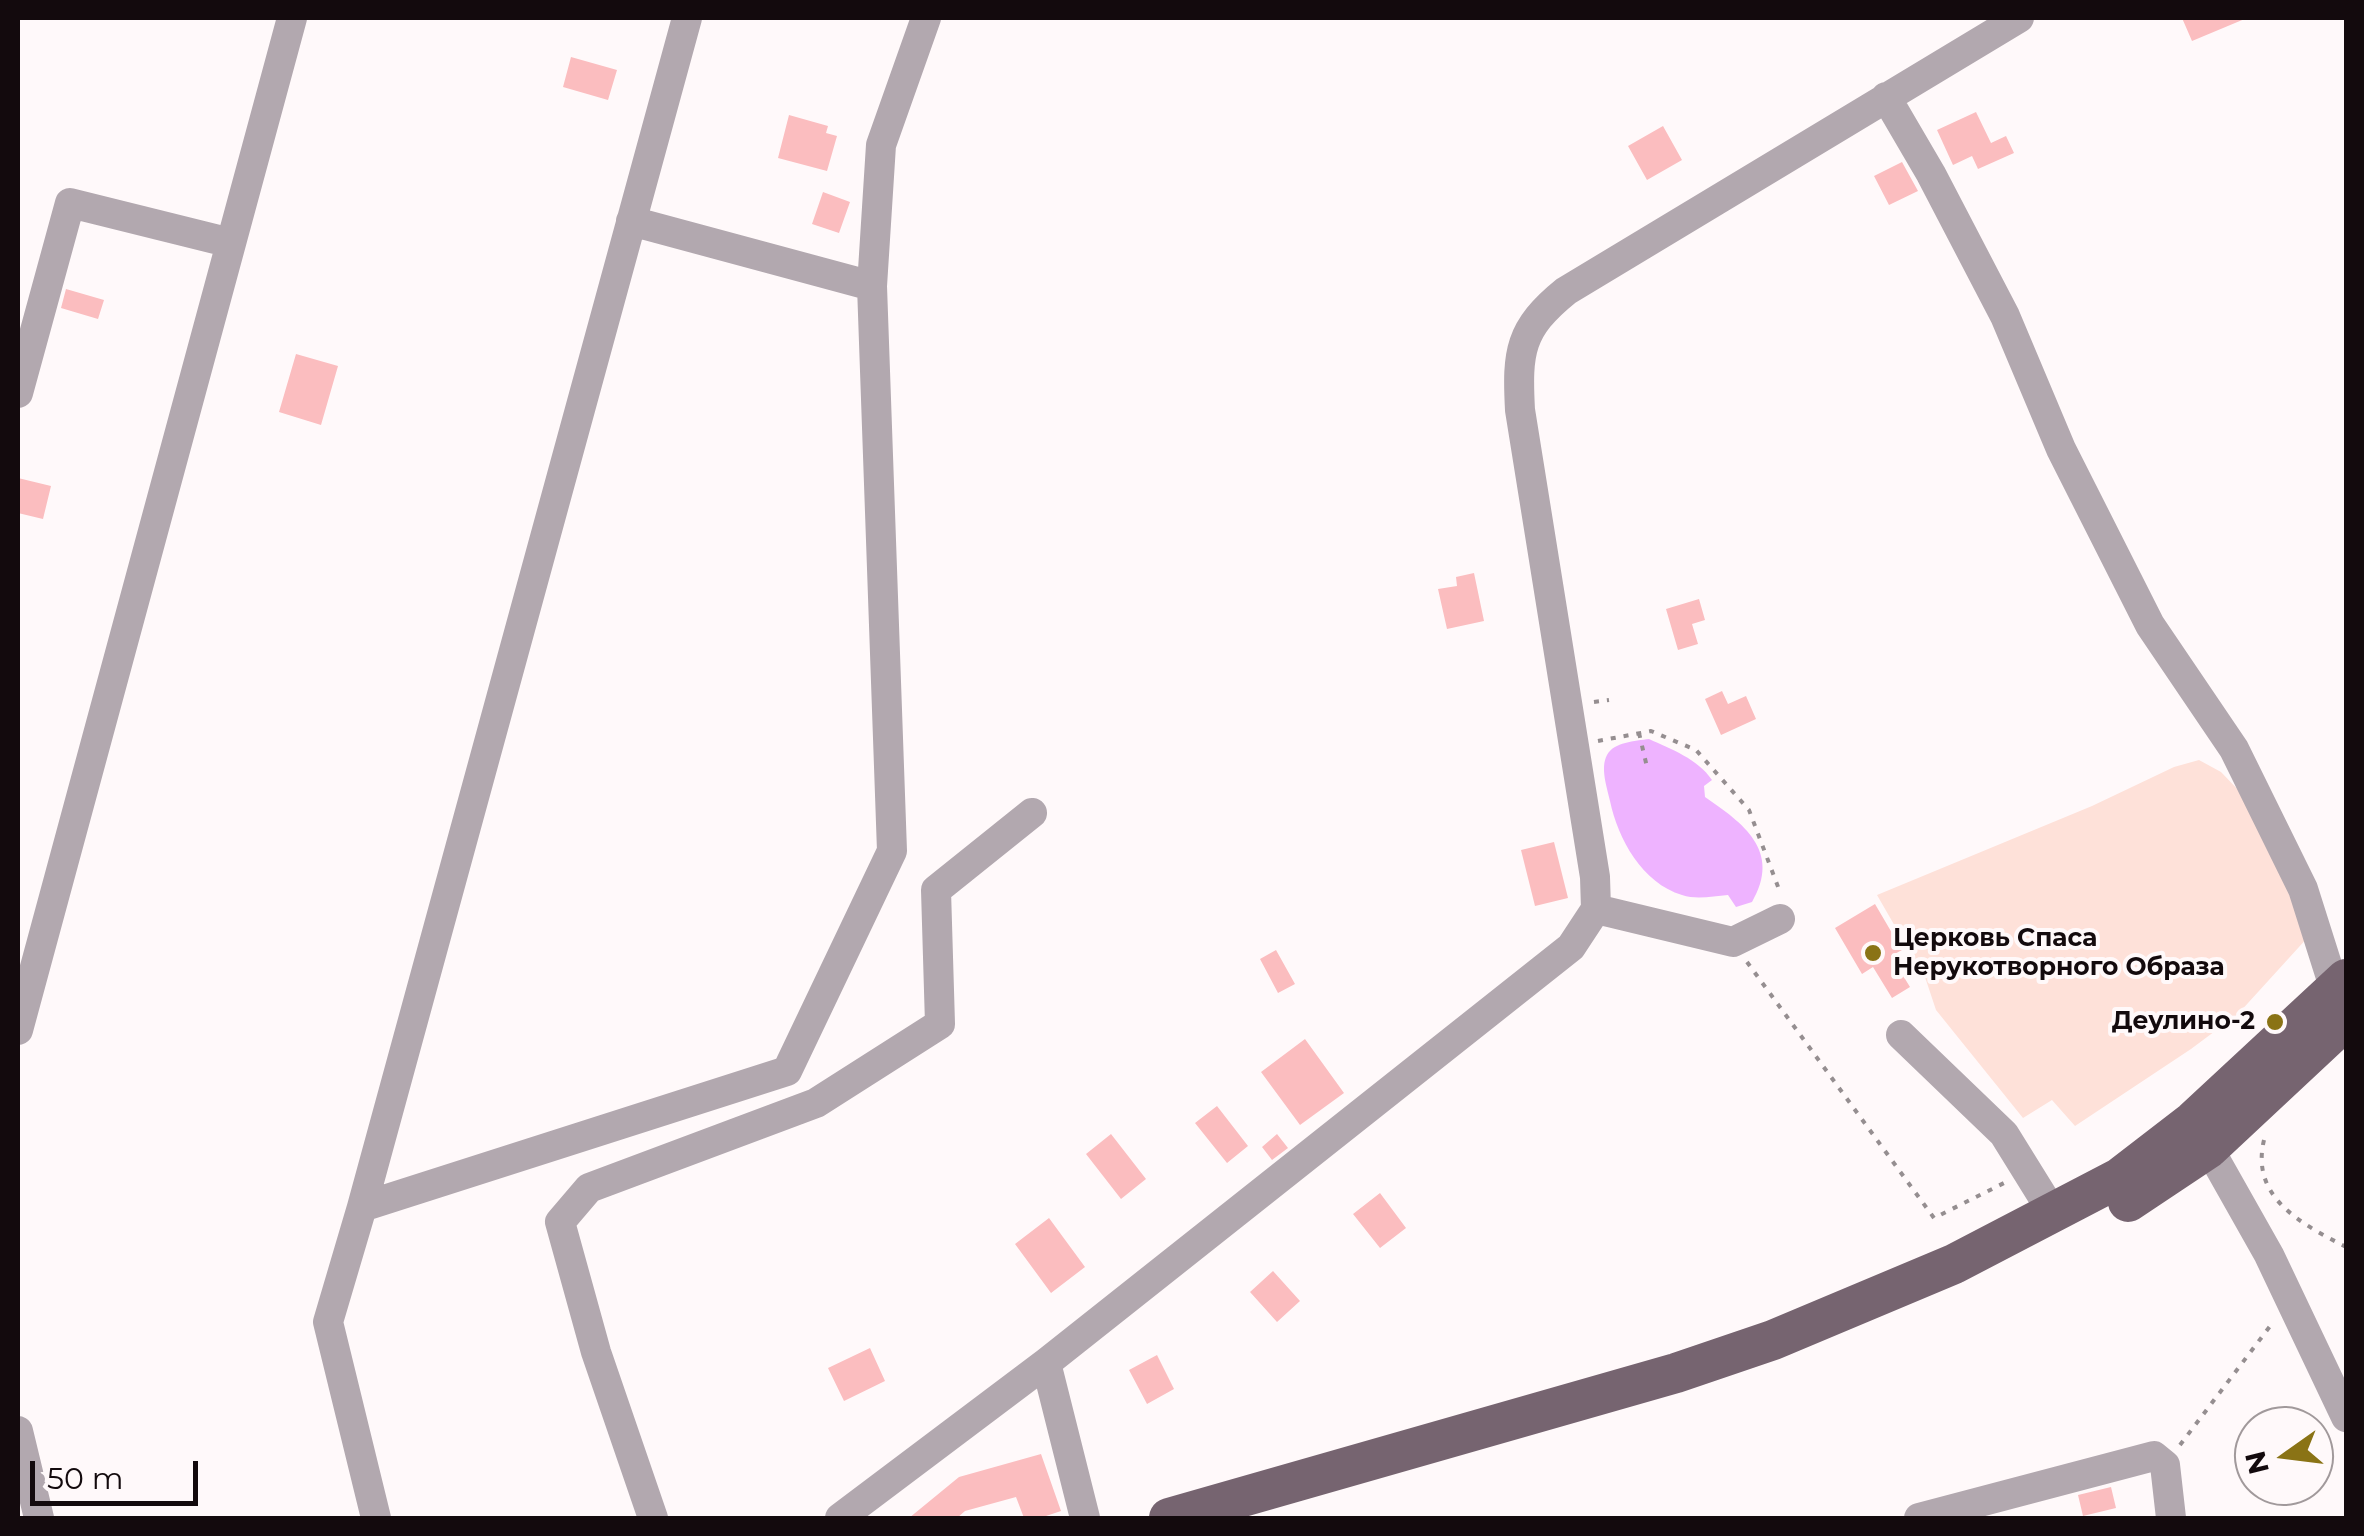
<!DOCTYPE html>
<html>
<head>
<meta charset="utf-8">
<style>
  body { margin:0 }
  #map { position:relative; width:2364px; height:1536px; overflow:hidden; background:#fff9fa; font-family:Montserrat,sans-serif }
  canvas { display:block }
  .frame { position:absolute; inset:0; border:20px solid #130a0d; pointer-events:none }
  .north { position:absolute; left:2234px; top:1406px; width:100px; height:100px; box-sizing:border-box; background:#fff9fa; border:2px solid #a1999b; border-radius:50%; rotate:256deg; font-size:28px; font-weight:700; line-height:40px; text-align:center; color:#130a0d }
  .north::after { content:''; display:block; margin:auto; width:35px; height:45px; background:#8a7315; clip-path:polygon(50% 0,100% 100%,50% 72%,0 100%) }
  .scale { position:absolute; left:30px; top:1461px; width:168px; height:45px; box-sizing:border-box; border:5px solid #130a0d; border-top:0; padding-left:12px; font-size:30px; line-height:35px; white-space:nowrap; color:#130a0d; -webkit-text-stroke:8px #fff9fa; paint-order:stroke }
</style>
</head>
<body>
<div id="map">
<canvas width="2364" height="1536"></canvas>
<div class="frame"></div>
<div class="north">N</div>
<div class="scale">50 m</div>
</div>
<script>
const c = document.querySelector('canvas').getContext('2d');
c.lineJoin = 'round';
function fill(path, color) {
  c.fillStyle = color;
  c.fill(path, 'evenodd');
}
function trace(path, color, width, dash) {
  c.strokeStyle = color;
  c.lineWidth = width;
  c.lineCap = dash ? 'butt' : 'round';
  c.setLineDash(dash || []);
  c.stroke(path);
}
function label(font, color, halo, rows, align = 'center') {
  c.font = font + ' Montserrat,sans-serif';
  c.lineWidth = 8;
  c.setLineDash([]);
  c.textBaseline = 'middle';
  c.strokeStyle = halo;
  c.fillStyle = color;
  for (const [text, x, y, turn = 0] of rows) {
    c.save();
    c.translate(x, y);
    c.rotate((+turn || 0) * Math.PI / 180);
    c.textAlign = isNaN(turn) ? turn : align;
    if (halo) c.strokeText(text, 0, 0);
    c.fillText(text, 0, 0);
    c.restore();
  }
}
fill(new Path2D(`
  M2199 760 2221 772 2245 797 2309 936 2238 1014 2191 1049 2075 1126 2052 1100 2023 1118 1936 1010 1926 980 1877 895 2092 806 2174 767Z`), '#fee1d9');
fill(new Path2D(`
  M1649 739C1671 749 1698 759 1712 780L1704 786 1705 797C1743 823 1782 851 1752 902L1736 907 1728 895C1713 896 1697 900 1682 895 1642 883 1618 839 1610 801 1607 787 1600 768 1607 755 1614 742 1635 741 1649 739Z`), '#eeb3ff');
fill(new Path2D(`
  M2182 18H2247L2192 41Z
  M571 57 617 70 608 100 563 87Z
  M1976 112 1991 143 2006 136 2014 153 1978 169 1972 156 1953 165 1937 130Z
  M789 115 828 126 826 133 837 136 827 171 778 158Z
  M1663 126 1682 160 1647 180 1628 146Z
  M1902 162 1918 191 1889 205 1874 176Z
  M823 192 850 202 839 233 812 224Z
  M66 289 104 300 98 319 61 308Z
  M296 354 338 366 321 425 279 412Z
  M18 478 51 486 43 519 18 513Z
  M1474 573 1484 621 1447 629 1438 589 1457 586 1456 577Z
  M1699 599 1705 620 1692 624 1698 644 1678 650 1666 609Z
  M1722 691 1728 704 1746 696 1756 719 1721 735 1705 699Z
  M1554 842 1568 898 1535 906 1521 850Z
  M1875 904 1902 950 1891 956 1910 987 1892 998 1873 967 1862 974 1835 928Z
  M1276 950 1295 984 1278 993 1260 959Z
  M1305 1039 1344 1093 1300 1125 1261 1072Z
  M1217 1106 1248 1146 1227 1163 1195 1123Z
  M1111 1134 1146 1179 1121 1199 1086 1154Z
  M1277 1134 1288 1148 1272 1160 1262 1147Z
  M1380 1193 1406 1228 1380 1248 1353 1214Z
  M1049 1218 1085 1267 1051 1293 1015 1244Z
  M1273 1271 1300 1301 1277 1322 1250 1292Z
  M870 1348 885 1381 844 1401 828 1368Z
  M1157 1355 1174 1389 1147 1404 1129 1370Z
  M1041 1454 1061 1511 1040 1518H1024L1016 1497 965 1511 957 1518H909L959 1477Z
  M2111 1487 2116 1508 2083 1516 2078 1495Z`), '#fbbdbf');
trace(new Path2D(`
  M1594 702 1609 700
  M1639 733 1647 767
  M1598 741 1651 731 1696 750 1749 810 1780 892
  M1747 962 1934 1218 2004 1183
  M2264 1140C2250 1198 2302 1224 2346 1247
  M2180 1445 2274 1321`), '#958e90', 4, [5, 8]);
trace(new Path2D(`
  M1886 97 1931 174 2005 316 2061 449 2150 625 2234 749 2303 889 2335 990
  M872 286 881 145 926 18
  M18 393 70 203 231 243
  M1596 909 1733 942 1780 919
  M18 1030 292 18
  M1901 1035 2004 1134 2053 1213
  M2199 1131 2269 1255 2346 1417
  M362 1207 787 1071 892 851 872 286 631 221
  M18 1431 39 1518
  M376 1518 328 1322 362 1207 687 18
  M653 1518 596 1352 560 1222 589 1188 816 1103 940 1024 936 890 1032 813
  M840 1518 1046 1363
  M1085 1518 1046 1363 1571 947 1596 909 1595 877 1520 410C1517 352 1519 329 1566 291L2019 18
  M1919 1518 2154 1456 2165 1465 2171 1518`), '#b2a8af', 30);
trace(new Path2D(`
  M2128 1202 2209 1148 2346 1020
  M1169 1518 1676 1373 1773 1340 1954 1264 2119 1178 2193 1121 2346 979`), '#766470', 40);
for (const [x, y, r, color] of [
  [1873,953,10,"#8a7315"],
  [2275,1022,10,"#8a7315"]
]) {
  const dot = new Path2D();
  dot.arc(x, y, r, 0, 2 * Math.PI);
  c.fillStyle = color;
  c.fill(dot);
  trace(dot, '#fff9fa', 4);
}
label('bold 25px', '#130a0d', '#fff9fa', [
  ["Церковь Спаса",1893,939],
  ["Нерукотворного Образа",1893,968],
  ["Деулино-2",2255,1022,"right"]
], 'left');
</script>
</body>
</html>
